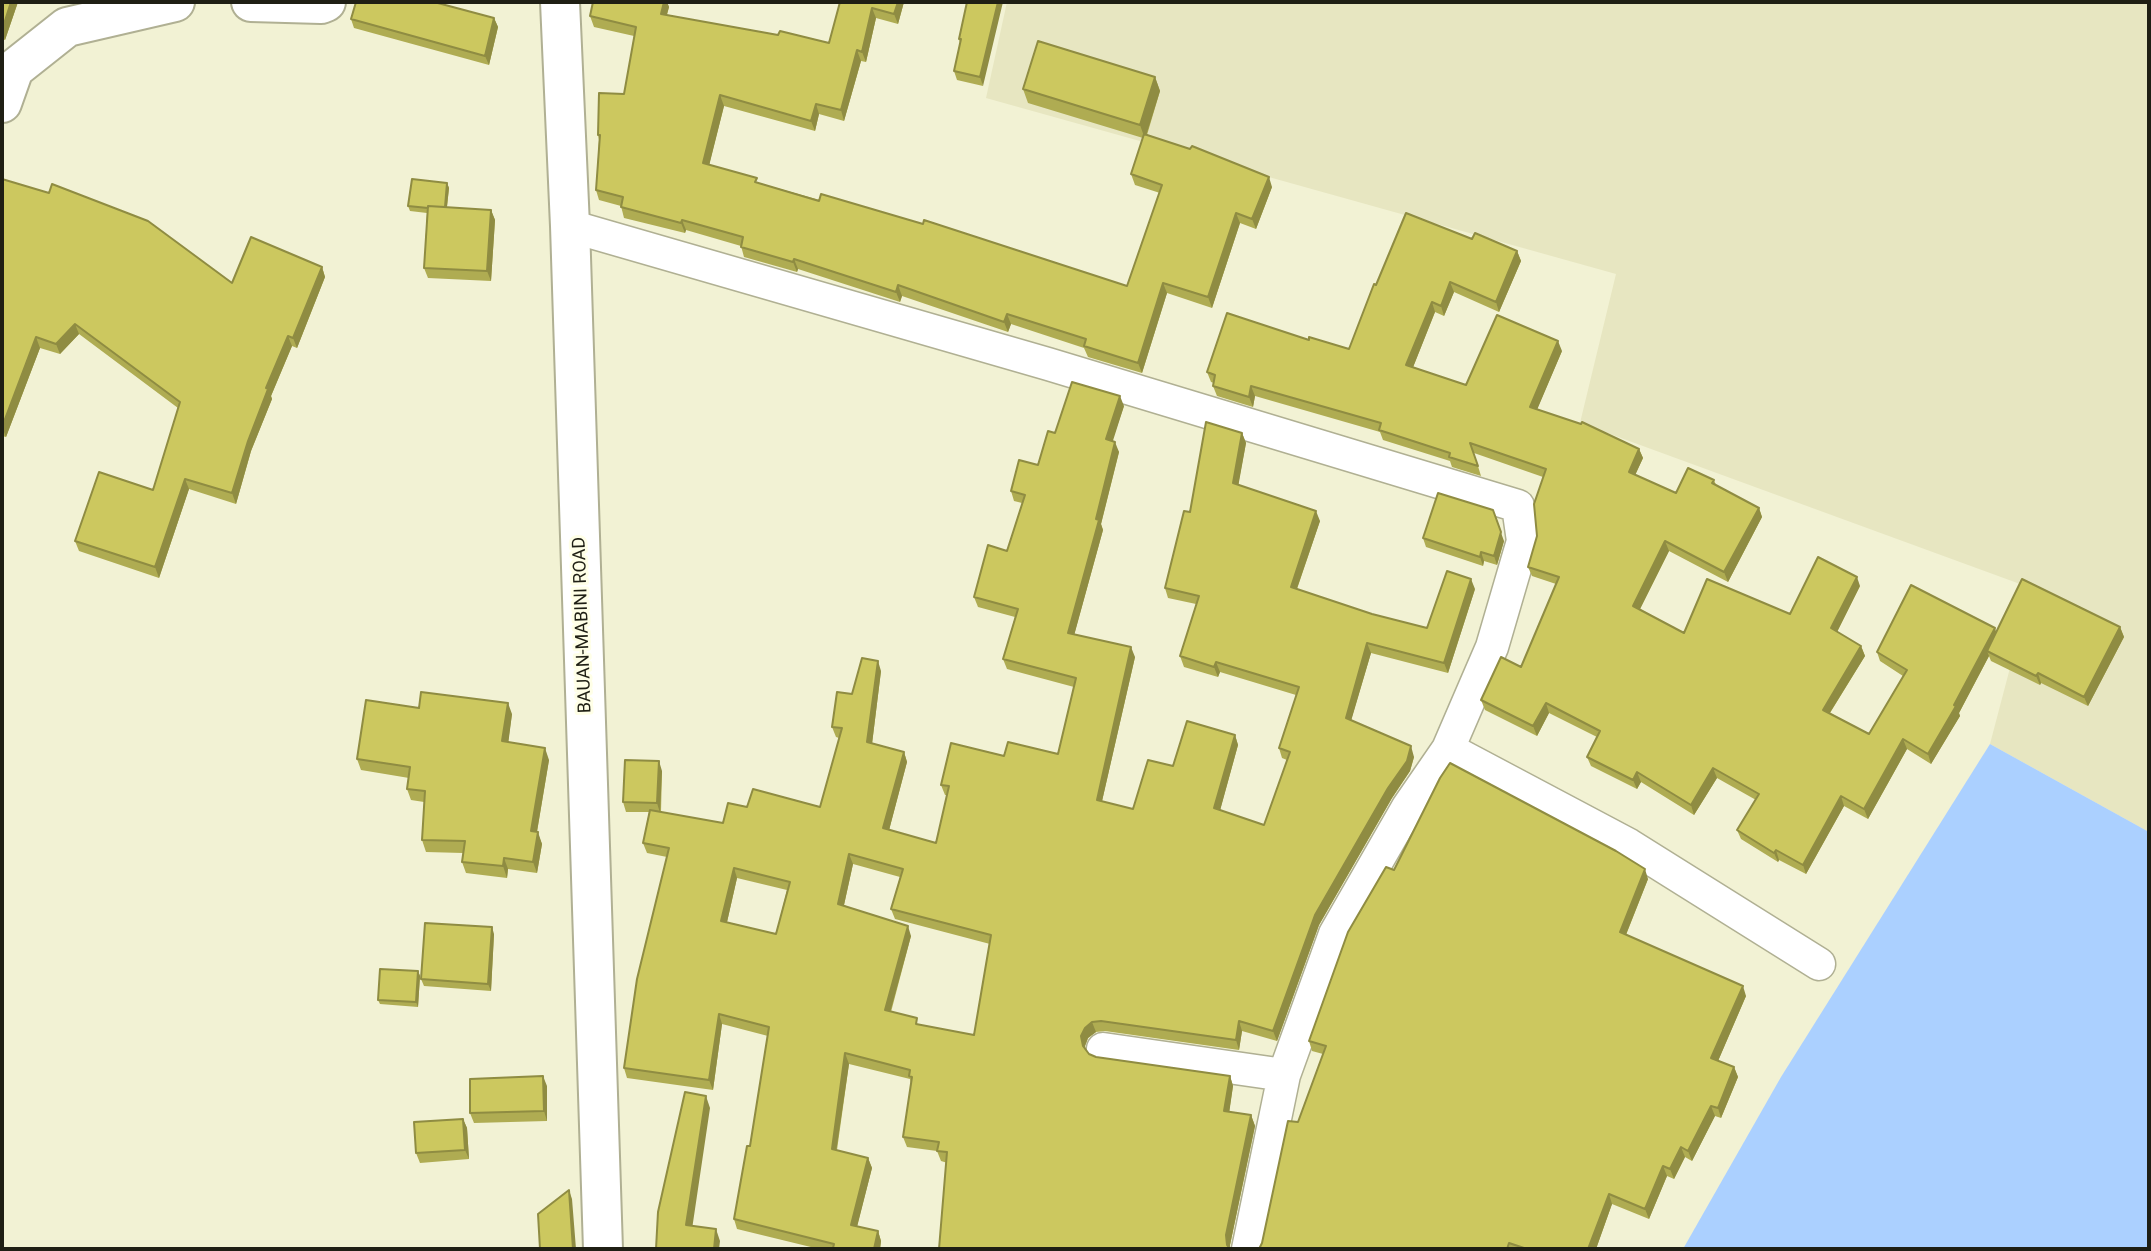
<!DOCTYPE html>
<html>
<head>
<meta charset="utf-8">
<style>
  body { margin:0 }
  #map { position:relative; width:2151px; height:1251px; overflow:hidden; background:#f2f2d4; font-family:Roboto,sans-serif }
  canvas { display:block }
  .frame { position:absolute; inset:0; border:4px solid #1f1f14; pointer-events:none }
</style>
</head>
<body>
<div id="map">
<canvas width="2151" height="1251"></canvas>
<div class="frame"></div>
</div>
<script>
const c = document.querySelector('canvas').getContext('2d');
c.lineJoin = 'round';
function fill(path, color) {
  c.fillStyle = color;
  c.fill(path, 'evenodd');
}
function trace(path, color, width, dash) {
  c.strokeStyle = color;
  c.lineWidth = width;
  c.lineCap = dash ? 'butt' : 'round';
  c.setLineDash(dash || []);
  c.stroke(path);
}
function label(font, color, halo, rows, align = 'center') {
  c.font = font + ' Roboto,sans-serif';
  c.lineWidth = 6;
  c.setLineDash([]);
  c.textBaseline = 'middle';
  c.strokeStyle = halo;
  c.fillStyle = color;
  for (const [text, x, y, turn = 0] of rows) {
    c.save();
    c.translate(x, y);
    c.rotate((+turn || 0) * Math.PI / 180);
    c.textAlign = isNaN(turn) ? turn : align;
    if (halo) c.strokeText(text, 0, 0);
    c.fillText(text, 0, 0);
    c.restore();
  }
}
fill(new Path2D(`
  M1007 2H2149V832L1990 744 2031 588 1580 423 1616 274 986 98Z`), '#e7e6c1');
fill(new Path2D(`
  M1990 744 2149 832V1249H1683L1781 1077Z`), '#abd0ff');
const minor = new Path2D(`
  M570 226 1048 364 1518 506 1523 541 1492 647 1448 749 1408 807 1335 934 1284 1075 1248 1249
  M1448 749 1629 845 1819 964
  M1103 1049 1284 1075`);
const tertiary = new Path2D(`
  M251 2 321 4 326 2
  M2 103 14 69 67 27 175 2`);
const secondary = new Path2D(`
  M560 2 570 226 603 1249`);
trace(minor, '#b0b093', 35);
trace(tertiary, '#b0b093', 42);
trace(secondary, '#b0b093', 42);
trace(minor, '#fff', 32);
trace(tertiary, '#fff', 38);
trace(secondary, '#fff', 38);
fill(new Path2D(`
  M2 2H18L5 40 2 39Z
  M593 2H667L669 7 667 15 778 35 829 43 840 2H904L898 24 876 18 866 62 861 61 844 121 819 114 815 131 724 106 709 165 759 183 1127 286 1160 193 1135 185 1131 174 1143 138 1028 103 1023 89 1155 77 1160 91 1147 135 1272 187 1256 229 1240 223 1212 308 1167 293 1142 373 1088 357 1084 348 1011 324 1008 332 902 296 900 302 798 269 797 272 744 257 741 246 686 230 685 233 624 218 621 206 599 200 596 190 599 140 598 135 624 94 634 36 594 27 590 16Z
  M967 2 983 86 957 80 954 71 960 43 959 39Z
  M494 18 498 27 489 65 354 28 351 19Z
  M2 179 232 283 322 267 325 277 297 348 292 346 271 396 272 399 251 451 236 504 189 489 159 578 79 551 75 541 153 490 178 408 79 334 60 354 40 348 6 437 2 436Z
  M447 183 449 188 447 207 491 210 495 220 491 281 428 278 424 268 427 213 410 211 408 206Z
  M1472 239 1517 251 1521 261 1499 312 1454 292 1444 316 1435 312 1413 367 1466 385 1562 351 1537 409 1639 449 1643 458 1635 475 1676 493 1714 480 1716 485 1759 508 1762 517 1728 582 1669 551 1640 609 1684 633 1790 614 1860 586 1837 632 1861 646 1865 656 1830 713 1869 734 1903 676 1880 661 1877 652 1996 632 2120 627 2124 637 2088 706 2041 683 2040 685 1991 661 1989 656 1959 713 1960 716 1931 764 1907 749 1868 819 1844 806 1806 874 1779 860 1778 862 1741 839 1737 830 1756 800 1717 778 1694 815 1641 782 1637 789 1591 766 1587 757 1597 737 1549 713 1537 736 1485 710 1481 700 1521 667 1556 584 1532 576 1528 567 1537 536 1543 477 1474 453 1481 476 1452 467 1450 461 1383 440 1380 432 1255 396 1253 407 1217 396 1213 386 1214 383 1211 382 1207 372 1309 340 1349 349 1376 285Z
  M1124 406 1112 441 1119 452 1101 524 1103 530 1074 635 1135 657 1102 801 1133 809 1173 766 1235 735 1238 745 1220 810 1264 825 1287 760 1282 758 1279 748 1296 695 1220 672 1218 677 1184 667 1180 656 1196 604 1168 598 1165 588 1190 512 1242 433 1246 443 1238 485 1320 521 1297 589 1372 614 1427 628 1475 589 1448 673 1371 653 1351 720 1414 757 1410 771 1392 798 1319 925 1277 1041 1242 1031 1239 1050 1105 1031 1096 1032 1088 1038 1085 1046 1086 1050 1089 1054 1096 1057 1230 1076 1233 1086 1229 1112 1251 1115 1255 1126 1230 1245V1249L941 1161 937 1151 907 1147 903 1137 911 1084 910 1079 849 1064 837 1150 868 1158 872 1168 857 1226 878 1231 881 1241 880 1249H819L737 1229 734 1219 750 1146 768 1036 722 1024 713 1090 627 1078 624 1068 667 857 647 853 643 843 649 812H626L623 802 662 771 661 812 723 823 747 807H820L839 738 836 737 832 727 852 694 881 671 872 744 904 752 907 762 889 830 936 843 947 795H945L941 785 1004 756 1058 754 1074 687 1007 669 1003 659 1015 617 978 607 974 597 1007 551 1022 503 1014 501 1011 491 1038 465 1055 433ZM853 864 900 877 891 909 895 919 990 944 974 1035 920 1025 891 1012 911 936 844 905ZM737 878 787 890 776 934 727 922Z
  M1423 538 1504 541 1497 565 1484 561 1483 566 1426 547Z
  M419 708 512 714 508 742 549 760 537 832 542 844 537 873 508 869 507 878 466 873 462 862 463 853 426 852 422 840 424 802 411 800 407 789 409 778 361 770 357 759Z
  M1394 870 1648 879 1626 935 1746 996 1718 1061 1734 1067 1738 1077 1721 1118 1715 1116 1692 1161 1685 1157 1674 1179 1667 1176 1649 1219 1612 1204 1596 1249H1259L1262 1243 1298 1122 1323 1054 1312 1051 1309 1041Z
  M494 934 491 991 424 986 421 979Z
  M418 971 420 976 418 1007 380 1004 378 1000Z
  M547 1086V1121L474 1123 470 1113Z
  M463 1119 467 1128 469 1159 420 1163 416 1153Z`), '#afac52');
fill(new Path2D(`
  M11 2H18L5 40 2 30Z
  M664 2H667L669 7 664 24 661 14Z
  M898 2H904L898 24 894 14Z
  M998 2H1003L983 86 980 77Z
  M872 8 876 18 866 62 862 52Z
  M494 18 498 27 489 65 485 56Z
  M857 50 861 61 844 121 841 110Z
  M1155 77 1160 91 1145 139 1140 125Z
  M720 95 724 106 707 174 703 163Z
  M816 104 819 114 815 131 811 121Z
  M1269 177 1272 187 1256 229 1252 219Z
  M447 183 449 188 446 215 445 210Z
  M491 210 495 220 491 281 487 271Z
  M1236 213 1240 223 1212 308 1208 297Z
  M682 220 686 230 685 233 681 223Z
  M1517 251 1521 261 1499 312 1496 302Z
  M794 259 798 269 797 272 793 262Z
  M322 267 325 277 297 348 293 338Z
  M1450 282 1454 292 1444 316 1441 306Z
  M1163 283 1167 293 1142 373 1138 363Z
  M898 285 902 296 900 302 896 292Z
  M1432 302 1435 312 1410 375 1406 365Z
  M1007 314 1011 324 1008 332 1004 322Z
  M75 324 79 334 60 354 56 344Z
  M288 336 292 346 271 396 272 399 251 451 236 504 232 493 248 441 266 388Z
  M36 337 40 348 6 437 2 427Z
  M1558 341 1562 351 1534 417 1530 407Z
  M1251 386 1255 396 1253 407 1249 397Z
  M1120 396 1124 406 1110 450 1106 439Z
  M1242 433 1246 443 1237 493 1233 483Z
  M1115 442 1119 452 1101 524 1103 530 1072 643 1068 633Z
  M1639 449 1643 458 1632 482 1629 472Z
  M185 479 189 489 159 578 155 567Z
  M1759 508 1762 517 1728 582 1724 572Z
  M1316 511 1320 521 1294 597 1291 587Z
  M1496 519 1504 541 1497 565 1494 556Z
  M1665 541 1669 551 1637 615 1633 606Z
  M1481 552 1484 561 1483 566 1480 557Z
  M1857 577 1860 586 1834 638 1831 628Z
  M1471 579 1475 589 1448 673 1444 663Z
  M2120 627 2124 637 2088 706 2084 697Z
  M1995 628 1998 638 1987 651 1989 656 1959 713 1960 716 1931 764 1928 754Z
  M1367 643 1371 653 1349 728 1346 718Z
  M1861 646 1865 656 1826 719 1823 710Z
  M1131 647 1135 657 1100 810 1097 800Z
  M878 661 881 671 871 752 867 742Z
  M1216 662 1220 672 1218 677 1214 667Z
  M2038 673 2041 683 2040 685 2036 676Z
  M508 703 512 714 507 753 502 741Z
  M1546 703 1549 713 1537 736 1533 726Z
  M1235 735 1238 745 1218 818 1214 808Z
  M1903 739 1907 749 1868 819 1864 809Z
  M1411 746 1414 757 1410 771 1392 798 1319 925 1277 1041 1273 1031 1315 915Z
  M545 748 549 760 535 843 531 831Z
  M904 752 907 762 887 838 883 828Z
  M659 761 662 771 660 813 657 803Z
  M1713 768 1717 778 1694 815 1691 805Z
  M1637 772 1641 782 1637 789 1633 780Z
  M1841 796 1844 806 1806 874 1803 865Z
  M538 832 542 844 537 873 533 862Z
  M1776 850 1779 860 1778 862 1774 853Z
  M849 854 853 864 842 914 838 904Z
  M504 858 508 869 507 878 503 866Z
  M734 868 737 878 725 931 721 921Z
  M1645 869 1648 879 1623 942 1620 932Z
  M908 926 911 936 888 1020 885 1010Z
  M492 927 494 934 491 991 488 984Z
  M418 971 420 976 418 1007 416 1002Z
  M1743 986 1746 996 1715 1068 1711 1058Z
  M719 1014 722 1024 713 1090 709 1080Z
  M1239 1021 1242 1031 1239 1050 1236 1040Z
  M1092 1022 1096 1032 1088 1038 1085 1046 1086 1056 1083 1046 1081 1036 1085 1028Z
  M845 1053 849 1064 835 1159 832 1149Z
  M1734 1067 1738 1077 1721 1118 1718 1108Z
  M543 1076 547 1086V1121L544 1111Z
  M1230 1076 1233 1086 1228 1121 1224 1111Z
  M706 1096 710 1108 691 1236 686 1225Z
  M1711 1106 1715 1116 1692 1161 1688 1151Z
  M1251 1115 1255 1126 1230 1245V1249L1227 1245 1226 1235Z
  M463 1119 467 1128 469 1159 465 1150Z
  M1681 1147 1685 1157 1674 1179 1670 1169Z
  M868 1158 872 1168 855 1235 851 1225Z
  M1663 1166 1667 1176 1649 1219 1645 1209Z
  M569 1190 572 1199 576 1249H573Z
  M1609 1194 1612 1204 1596 1249H1588Z
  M716 1229 720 1241 719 1249H714Z
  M878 1231 881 1241 880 1249H874Z`), '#8f8c42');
const building = new Path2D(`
  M2 2H11L2 30Z
  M356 2H434L494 18 485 56 351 19Z
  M593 2H664L661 14 778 35 780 31 829 43 840 2H898L894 14 872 8 862 52 857 50 841 110 816 104 811 121 720 95 703 163 757 178 755 182 819 201 821 194 923 224 924 220 1127 286 1162 185 1131 174 1144 134 1190 149 1192 146 1269 177 1252 219 1236 213 1208 297 1163 283 1138 363 1084 346 1086 339 1007 314 1004 322 898 285 896 292 794 259 793 262 741 247 743 237 682 220 681 223 621 207 623 197 596 190 600 135H598L599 93 624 94 636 27 590 16Z
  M967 2H998L980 77 954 71 961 39H959Z
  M1038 41 1155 77 1140 125 1023 89Z
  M2 179 49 193 52 184 148 221 232 283 251 237 322 267 293 338 288 336 266 388 268 389 248 441 232 493 185 479 155 567 75 541 99 472 153 490 180 402 75 324 56 344 36 337 2 427Z
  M412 179 447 183 445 207 428 206V208L408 206Z
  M428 206 491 210 487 271 424 268Z
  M1406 213 1472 239 1475 233 1517 251 1496 302 1450 282 1441 306 1432 302 1406 365 1466 385 1497 315 1558 341 1530 407 1581 424 1582 422 1639 449 1629 472 1676 493 1688 468 1714 480 1712 483 1759 508 1724 572 1665 541 1633 606 1684 633 1707 579 1790 614 1818 557 1857 577 1831 628 1861 646 1823 710 1869 734 1907 670 1877 652 1911 585 1995 628 1954 705 1956 706 1928 754 1903 739 1864 809 1841 796 1803 865 1776 850 1774 853 1737 830 1759 794 1713 768 1691 805 1637 772 1633 780 1587 757 1600 731 1546 703 1533 726 1481 700 1501 657 1521 667 1559 577 1528 567 1537 536 1534 504 1546 469 1470 443 1478 466 1449 457 1450 453 1379 430 1381 423 1251 386 1249 397 1213 386 1215 375 1207 372 1227 313 1309 340V337L1349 349 1374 284 1376 285Z
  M1072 382 1120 396 1106 439 1115 442 1096 519 1099 520 1068 633 1131 647 1097 800 1133 809 1148 760 1173 766 1187 721 1235 735 1214 808 1264 825 1290 752 1279 748 1299 687 1216 662 1214 667 1180 656 1199 596 1165 588 1184 511 1190 512 1206 422 1242 433 1233 483 1316 511 1291 587 1372 614 1427 628 1447 571 1471 579 1444 663 1367 643 1346 718 1411 746 1407 761 1388 788 1315 915 1273 1031 1239 1021 1236 1040 1101 1021 1092 1022 1085 1028 1081 1036 1083 1046 1089 1054 1096 1057 1230 1076 1224 1111 1251 1115 1226 1235 1227 1245 1230 1249H939L947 1152 937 1151 939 1142 903 1137 912 1077 909 1076 910 1070 845 1053 832 1149 868 1158 851 1225 878 1231 874 1249H840L833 1248 834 1244 734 1219 747 1146H750L769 1027 719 1014 709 1080 624 1068 637 979 669 848 643 843 650 810 723 823 728 803 747 807 753 789 820 807 842 728 832 727 837 692 852 694 862 658 878 661 867 742 904 752 883 828 936 843 949 786 941 785 951 743 1004 756 1008 742 1058 754 1076 678 1003 659 1018 609 974 597 988 545 1007 551 1025 495 1011 491 1019 460 1038 465 1048 431 1055 433ZM849 854 903 869 891 909 991 935 974 1035 916 1024 917 1018 885 1010 908 926 838 904ZM734 868 790 882 776 934 721 921Z
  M1438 493 1493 510 1501 532 1494 556 1481 552 1480 557 1423 538Z
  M2022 579 2120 627 2084 697 2038 673 2036 676 1987 651Z
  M421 692 508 703 502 741 545 748 531 831 538 832 533 862 504 858 503 866 462 862 465 841 422 840 425 791 407 789 410 767 357 759 366 700 419 708Z
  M625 760 659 761 657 803 623 802Z
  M1450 763 1616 851 1645 869 1620 932 1743 986 1711 1058 1734 1067 1718 1108 1711 1106 1688 1151 1681 1147 1670 1169 1663 1166 1645 1209 1609 1194 1588 1249H1527L1509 1243 1507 1249H1259L1262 1243 1288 1121 1298 1122 1326 1046 1309 1041 1348 932 1386 867 1394 870 1440 778Z
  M425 923 492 927 488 984 421 979Z
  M380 969 418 971 416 1002 378 1000Z
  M543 1076 544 1111 470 1113V1079Z
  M685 1092 706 1096 686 1225 716 1229 714 1249H656L658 1212Z
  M463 1119 465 1150 416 1153 414 1122Z
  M569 1190 573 1249H540L538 1214Z`);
fill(building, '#ccc85f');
trace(building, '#8f8c42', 2);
label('18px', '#1f1f14', '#ffffe7', [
  ["BAUAN-MABINI ROAD",583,625,-92]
]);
</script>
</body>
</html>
